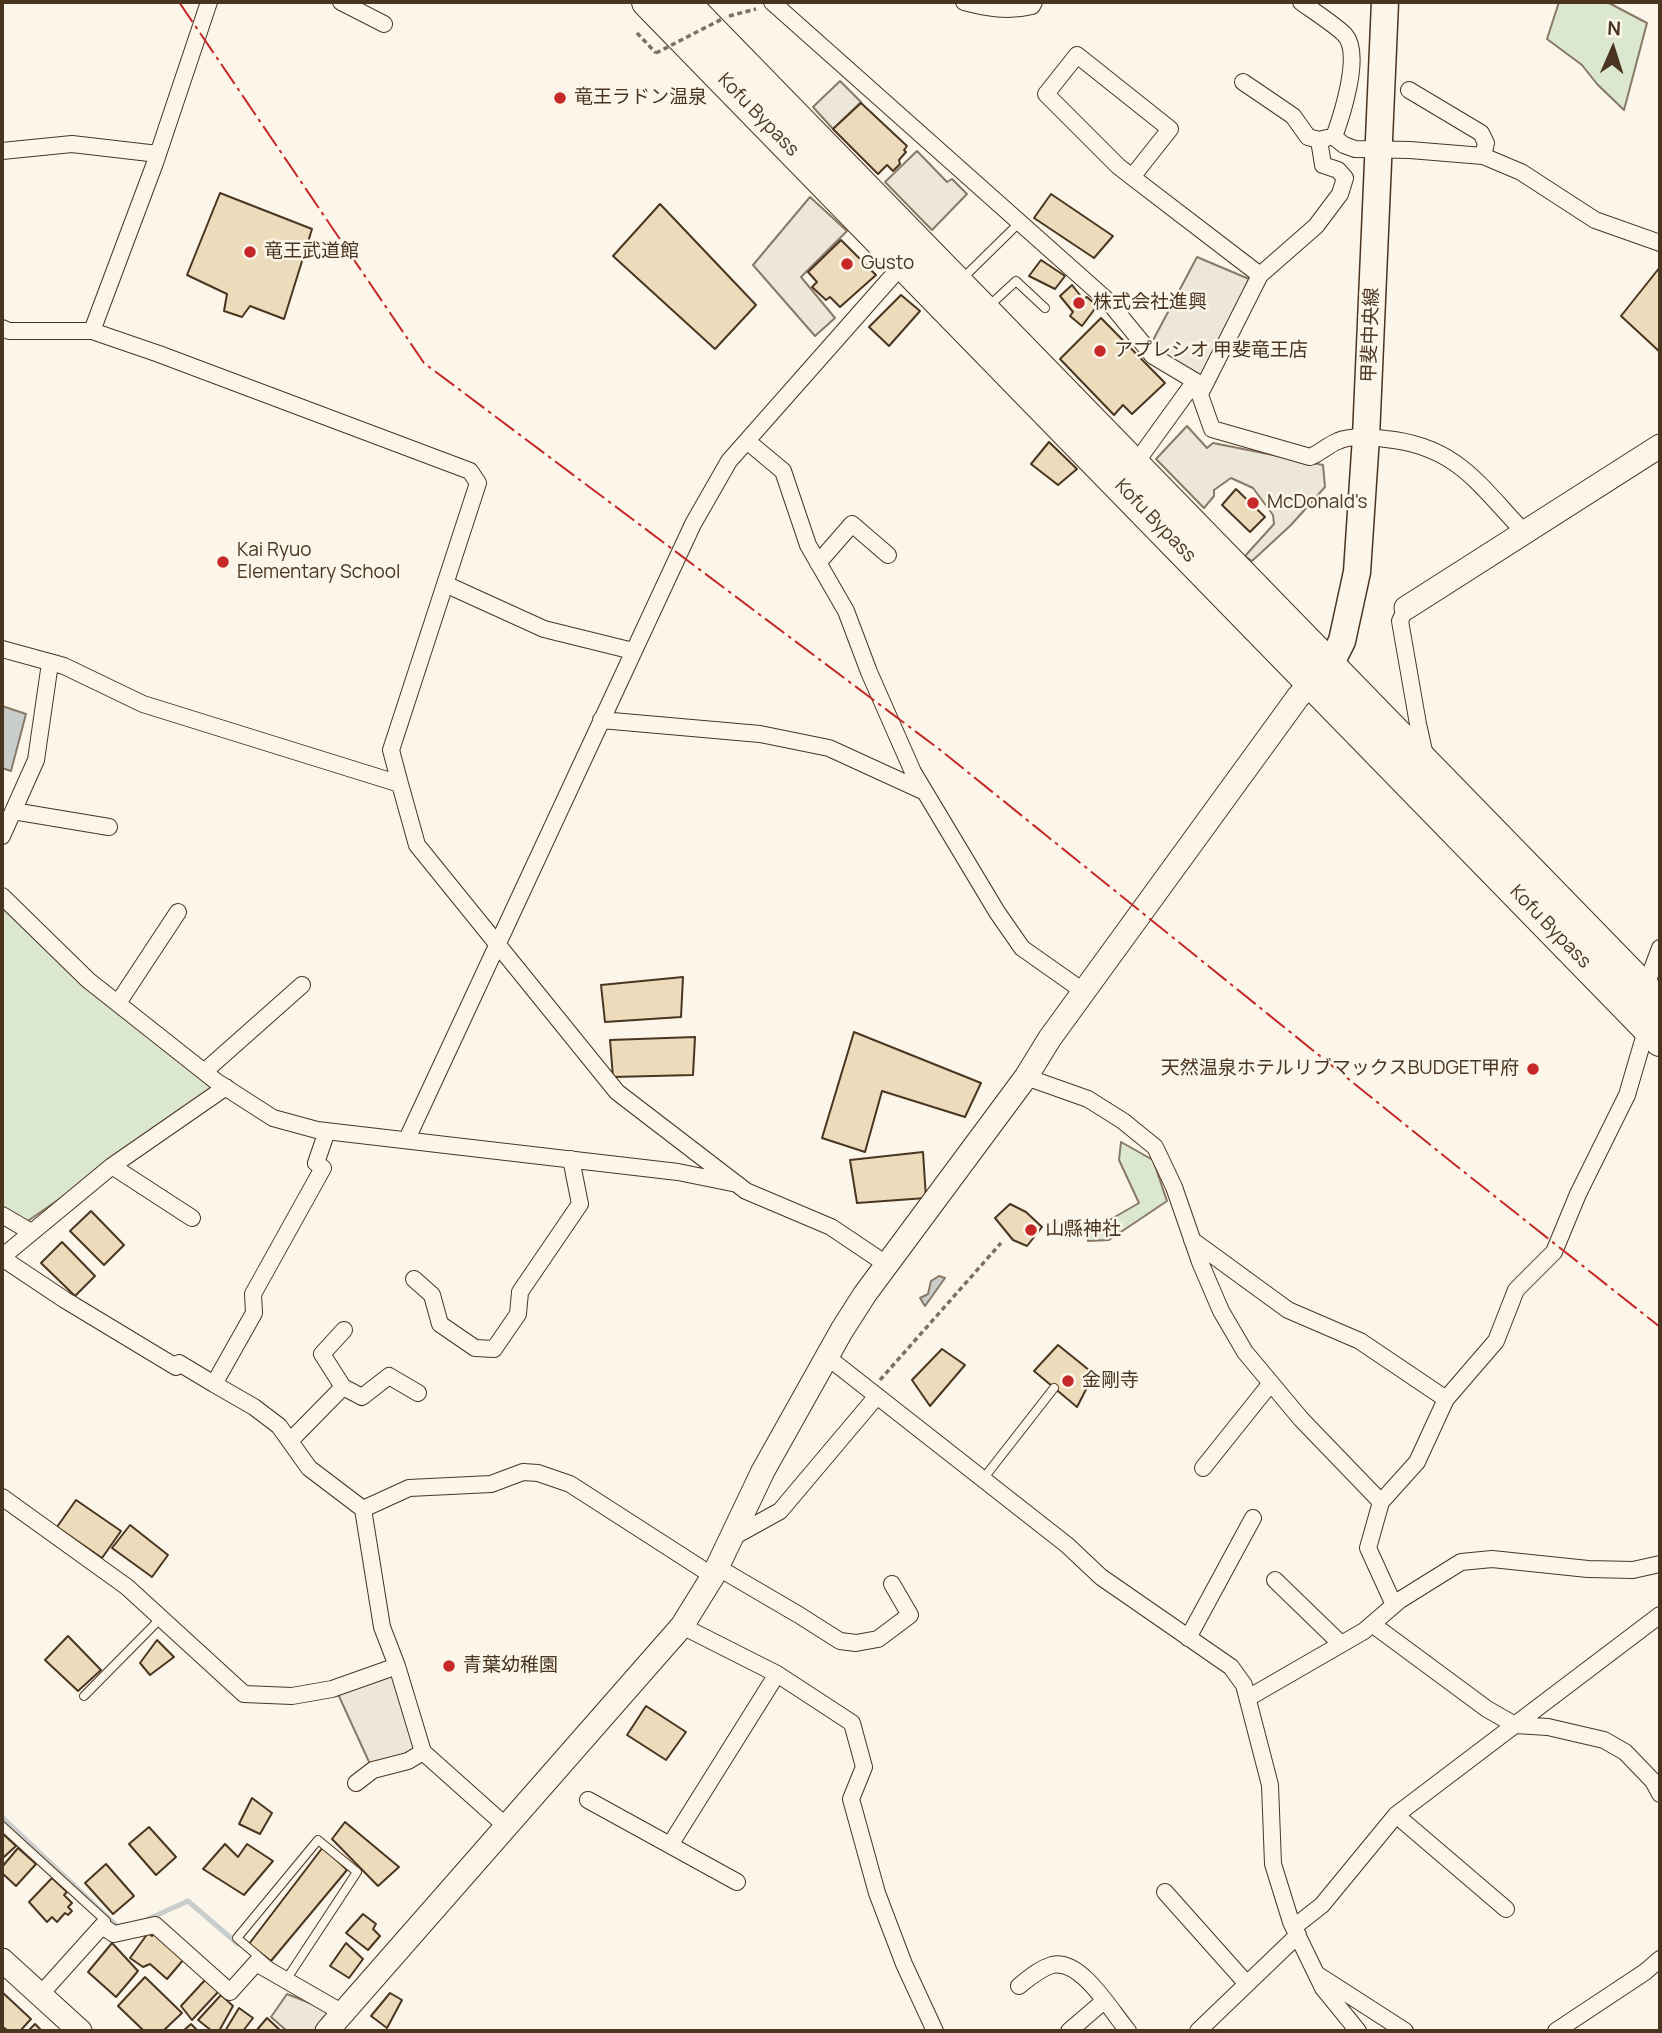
<!DOCTYPE html>
<html>
<head>
<meta charset="utf-8">
<style>
  body { margin:0 }
  #map { position:relative; width:1662px; height:2033px; overflow:hidden; background:#fbf6e9; font-family:Manrope,sans-serif }
  canvas { display:block }
  .frame { position:absolute; inset:0; border:4px solid #4a3520; pointer-events:none }
  .north { position:absolute; left:1578px; top:14px; width:70px; height:70px; -webkit-text-stroke:5px #fbf6e9; paint-order:stroke; rotate:3deg; font-size:19px; font-weight:700; line-height:28px; text-align:center; color:#4a3520 }
  .north::after { content:''; display:block; margin:auto; width:24px; height:32px; background:#4a3520; clip-path:polygon(50% 0,100% 100%,50% 72%,0 100%) }
</style>
</head>
<body>
<div id="map">
<canvas width="1662" height="2033"></canvas>
<div class="frame"></div>
<div class="north">N</div>
</div>
<script>
const c = document.querySelector('canvas').getContext('2d');
c.lineJoin = 'round';
function fill(path, color) {
  c.fillStyle = color;
  c.fill(path, 'evenodd');
}
function trace(path, color, width, dash) {
  c.strokeStyle = color;
  c.lineWidth = width;
  c.lineCap = dash ? 'butt' : 'round';
  c.setLineDash(dash || []);
  c.stroke(path);
}
function label(font, color, halo, rows, align = 'center') {
  c.font = font + ' Manrope,"Noto Sans JP",sans-serif';
  c.lineWidth = 5;
  c.setLineDash([]);
  c.textBaseline = 'middle';
  c.strokeStyle = halo;
  c.fillStyle = color;
  for (const [text, x, y, turn = 0] of rows) {
    c.save();
    c.translate(x, y);
    c.rotate((+turn || 0) * Math.PI / 180);
    c.textAlign = isNaN(turn) ? turn : align;
    if (halo) c.strokeText(text, 0, 0);
    c.fillText(text, 0, 0);
    c.restore();
  }
}
const green = new Path2D(`
  M1559 2H1607L1647 23 1624 110 1597 84 1582 65 1547 39Z
  M2 900 220 1087 22 1225 2 1213Z
  M1121 1142 1153 1160 1167 1201 1109 1240 1088 1241 1087 1233 1139 1203 1119 1160Z`);
fill(green, '#dce7d0');
trace(green, '#887966', 2);
const parking = new Path2D(`
  M840 81 861 102 833 129 813 107Z
  M917 151 947 182 952 179 967 194 932 230 885 182Z
  M810 197 847 231 801 277 835 318 815 336 753 265Z
  M1197 257 1249 279 1204 381 1150 346Z
  M1187 426 1207 448 1213 443 1323 465 1325 487 1291 525 1252 561 1245 556 1274 524 1273 515 1253 488 1231 478 1214 490V496L1204 508 1156 459Z
  M397 1666 423 1752 370 1764 338 1694Z
  M287 1994 335 2013 316 2031H287L271 2017Z`);
fill(parking, '#ede7d9');
trace(parking, '#887966', 2);
const water = new Path2D(`
  M2 706 26 714 11 771 2 768Z
  M939 1276 945 1278 925 1306 920 1298 928 1294 931 1281Z`);
fill(water, '#c9cecd');
trace(water, '#887966', 2);
trace(new Path2D(`
  M2 1817 120 1929
  M146 1920 188 1901 238 1944`), '#c9cecd', 5);
const building = new Path2D(`
  M861 103 907 146 904 150 906 152 899 160 900 164 893 171 887 165 878 174 833 129Z
  M220 193 312 229 284 319 250 306 242 317 224 311 227 294 187 275Z
  M1051 194 1113 236 1094 258 1034 218Z
  M660 204 756 305 715 349 613 256Z
  M841 240 876 275 840 307 830 297 826 300 812 287 817 282 808 272Z
  M1041 260 1065 276 1055 289 1029 276Z
  M1660 267V352L1621 316Z
  M1072 285 1083 299 1087 297 1097 306 1082 326 1070 316 1073 312 1060 296Z
  M901 295 920 311 889 346 869 327Z
  M1101 318 1165 383 1132 414 1123 405 1114 415 1060 359Z
  M1049 442 1077 469 1058 485 1031 464Z
  M1236 489 1265 517 1250 532 1222 505Z
  M683 977 681 1017 605 1022 601 985Z
  M854 1032 981 1083 965 1117 882 1091 865 1152 822 1138Z
  M695 1037 693 1075 613 1077 610 1040Z
  M923 1152 926 1198 857 1203 850 1160Z
  M1010 1204 1026 1212 1042 1227 1027 1246 1013 1240 995 1218Z
  M91 1211 124 1245 104 1265 70 1231Z
  M62 1242 95 1276 75 1296 41 1263Z
  M1058 1345 1094 1374 1077 1407 1034 1371Z
  M942 1349 965 1365 930 1406 912 1380Z
  M76 1500 121 1531 102 1558 57 1527Z
  M130 1525 168 1555 152 1577 112 1548Z
  M68 1636 101 1670 78 1691 45 1660Z
  M157 1640 174 1657 150 1675 140 1663Z
  M646 1706 686 1732 666 1760 627 1735Z
  M252 1798 272 1813 260 1834 239 1824Z
  M345 1822 399 1867 378 1886 332 1839Z
  M149 1827 176 1857 156 1875 129 1844Z
  M2 1833 16 1846 4 1857 2 1856Z
  M225 1844 238 1857 247 1844 273 1861 244 1895 203 1869Z
  M323 1847 347 1870 271 1961 249 1944Z
  M18 1848 36 1864 16 1886 2 1873V1867Z
  M106 1864 134 1896 113 1914 85 1883Z
  M52 1878 67 1892 64 1895 72 1903 68 1907 72 1911 68 1915 65 1913 57 1922 52 1917 47 1922 29 1902Z
  M363 1914 376 1924 373 1929 380 1936 368 1950 346 1933Z
  M148 1933 152 1936 155 1933 184 1959 167 1979 150 1964 143 1967 130 1958Z
  M112 1943 138 1971 116 1997 88 1972Z
  M346 1943 363 1959 349 1978 330 1966Z
  M145 1977 182 2013 163 2031H144L118 2006Z
  M205 1980 219 1991 192 2020 181 2006Z
  M2 1992 31 2019 20 2031H8L2 2026Z
  M390 1993 402 2000 387 2028 371 2016Z
  M221 1995 233 2006 219 2031H212L198 2020Z
  M239 2008 253 2018 243 2031H225Z
  M267 2018 281 2031H256Z
  M35 2024 42 2031H28Z
  M191 2024 198 2031H183Z`);
fill(building, '#ecdcbc');
trace(building, '#4a3520', 2);
const lane = new Path2D(`
  M961 280 1019 223
  M989 306 1016 281 1045 308
  M983 1479 1054 1388
  M84 1696 161 1618
  M2 1826 106 1921 104 1924
  M318 1840 357 1872 286 1980 237 1938Z`);
const street = new Path2D(`
  M341 2 384 24
  M772 2 1108 301 1153 356 1195 381 1212 429 1310 457C1320 453 1328 445 1338 441 1351 435 1371 437 1386 439 1457 446 1479 485 1525 533
  M964 2C987 8 1008 12 1032 6L1034 2
  M1301 2C1312 10 1338 27 1345 35 1362 54 1342 115 1334 137L1344 145 1355 149 1410 150 1483 156 1521 172 1595 220 1660 243
  M1243 82 1293 116 1308 137 1319 140 1327 138
  M1409 90 1481 133 1486 143 1483 156
  M2 151 72 144 158 154
  M1132 177 1170 129 1077 55 1046 94 1118 166 1132 177 1260 275
  M2 328 9 331H92L159 354 470 471 478 483 391 750 400 784 143 704 64 666 2 649
  M92 331 155 163 209 2
  M1200 394 1260 275 1316 226 1340 194 1345 178 1338 170 1323 165 1319 140
  M747 441 783 471 808 545 846 611 869 672 913 772 997 912 1022 948 1083 991
  M1135 464 1195 381
  M818 563 852 524 888 555
  M445 584 544 629 633 651
  M1406 608 1400 621 1418 724 1424 751 1422 758
  M601 720 760 734 829 748 925 792
  M400 784 417 845 617 1092 746 1191 831 1227 886 1264
  M13 811 109 827
  M2 836 36 760 50 663
  M2 896 88 980 217 1082 273 1118 317 1130 678 1172 737 1184
  M1645 988 1660 948
  M118 1003 178 912
  M205 1071 302 985
  M1026 1077 1088 1099 1123 1121 1155 1147 1174 1187 1200 1262 1221 1311 1245 1352 1301 1419 1381 1502 1368 1548 1394 1605
  M327 1131 316 1163 323 1168 253 1294 254 1313 214 1384 254 1407 279 1426 309 1468 363 1509 382 1627 397 1666 423 1752 507 1827
  M407 1139 693 524 729 461 903 264
  M112 1166 192 1218
  M2 1215 31 1232
  M1192 1240 1288 1310 1360 1341 1446 1399 1417 1462 1381 1502
  M2 1257 112 1166 226 1087
  M2 1258 65 1300 176 1367 179 1363 214 1384
  M414 1279 432 1295 440 1324 475 1348 494 1349 518 1314 520 1292 580 1204 571 1159
  M826 1356 1067 1545 1101 1577 1231 1667 1244 1685 1270 1785 1273 1864 1291 1922 1323 1988 1358 2031
  M343 1387 362 1397 389 1376 418 1393
  M1446 1399 1496 1341 1516 1290 1554 1252 1578 1194 1627 1095 1647 1027
  M290 1441 343 1387 322 1354 344 1330
  M1203 1468 1271 1383
  M2 1497 127 1587 244 1694 292 1696 332 1689 397 1666
  M363 1509 409 1488 491 1484 523 1472 538 1473 570 1484 713 1576
  M733 1537 780 1511 877 1396
  M717 1567 799 1615 840 1641 856 1643 878 1639 910 1615 892 1584
  M1275 1580 1341 1644
  M1372 1624 1487 1709 1515 1725 1548 1727 1604 1740 1625 1752 1653 1781 1660 1794
  M682 1626 777 1674 852 1723 864 1767 851 1799 877 1893 904 1964 935 2031
  M1188 1638 1253 1518
  M1248 1698 1364 1631 1400 1600 1461 1562 1492 1559 1588 1569 1633 1570 1660 1564
  M356 1783 373 1770 408 1761 423 1752
  M588 1800 737 1882
  M1396 1815 1506 1909
  M670 1845 777 1674
  M1165 1892 1247 1984
  M1294 1927 1322 1905 1396 1815 1660 1615
  M1318 1975 1405 2031
  M1019 1986C1029 1978 1039 1969 1052 1965 1081 1958 1111 2011 1128 2031
  M40 1995 102 1926 114 1934 155 1925 230 1992 256 1963 343 2013
  M1069 2031 1104 2001
  M1198 2031 1298 1935
  M1556 2031 1645 1972 1660 1959`);
const secondary = new Path2D(`
  M1406 608 1660 446
  M2 1960 80 2031
  M327 2031 682 1626 713 1576 763 1471 842 1330 865 1294 1026 1077 1050 1038 1298 697 1322 672`);
const primary = new Path2D(`
  M1330 665 1342 641 1357 572 1366 437 1385 2`);
const highway = new Path2D(`
  M647 2 1660 1041
  M684 2 1660 1004`);
trace(lane, '#4a3520', 10);
trace(street, '#4a3520', 18);
trace(secondary, '#4a3520', 25);
trace(primary, '#4a3520', 29);
trace(highway, '#4a3520', 32);
trace(new Path2D(`
  M729 16 756 9
  M637 33 656 53
  M880 1380 1001 1243`), '#7f6f5c', 3.5, [5, 3.5]);
trace(lane, '#fbf6e9', 8);
trace(street, '#fbf6e9', 16);
trace(secondary, '#fbf6e9', 23);
trace(primary, '#fbf6e9', 26);
trace(highway, '#fbf6e9', 30);
trace(new Path2D(`
  M656 53 724 18`), '#7f6f5c', 3.5, [5, 3.5]);
trace(new Path2D(`
  M179 2 424 363 939 749 1454 1164 1660 1327`), '#c62828', 2, [24, 5, 3.5, 5]);
for (const [x, y, r, color] of [
  [560,98,7,"#c62828"],
  [250,252,7,"#c62828"],
  [847,264,7,"#c62828"],
  [1079,303,7,"#c62828"],
  [1100,351,7,"#c62828"],
  [1253,503,7,"#c62828"],
  [223,562,7,"#c62828"],
  [1533,1069,7,"#c62828"],
  [1031,1230,7,"#c62828"],
  [1068,1381,7,"#c62828"],
  [449,1666,7,"#c62828"]
]) {
  const dot = new Path2D();
  dot.arc(x, y, r, 0, 2 * Math.PI);
  c.fillStyle = color;
  c.fill(dot);
  trace(dot, '#fbf6e9', 2.5);
}
label('19px', '#4a3520', '#fbf6e9', [
  ["竜王ラドン温泉",574,98],
  ["竜王武道館",264,252],
  ["Gusto",861,264],
  ["株式会社進興",1093,303],
  ["アプレシオ 甲斐竜王店",1114,351],
  ["McDonald's",1267,503],
  ["Kai Ryuo",237,551],
  ["Elementary School",237,573],
  ["天然温泉ホテルリブマックスBUDGET甲府",1519,1069,"right"],
  ["山縣神社",1045,1230],
  ["金剛寺",1082,1381],
  ["青葉幼稚園",463,1666]
], 'left');
label('19px', '#4a3520', '#fbf6e9', [
  ["Kofu Bypass",758,115,46],
  ["甲斐中央線",1371,335,-88],
  ["Kofu Bypass",1155,521,46],
  ["Kofu Bypass",1550,927,46]
]);
</script>
</body>
</html>
